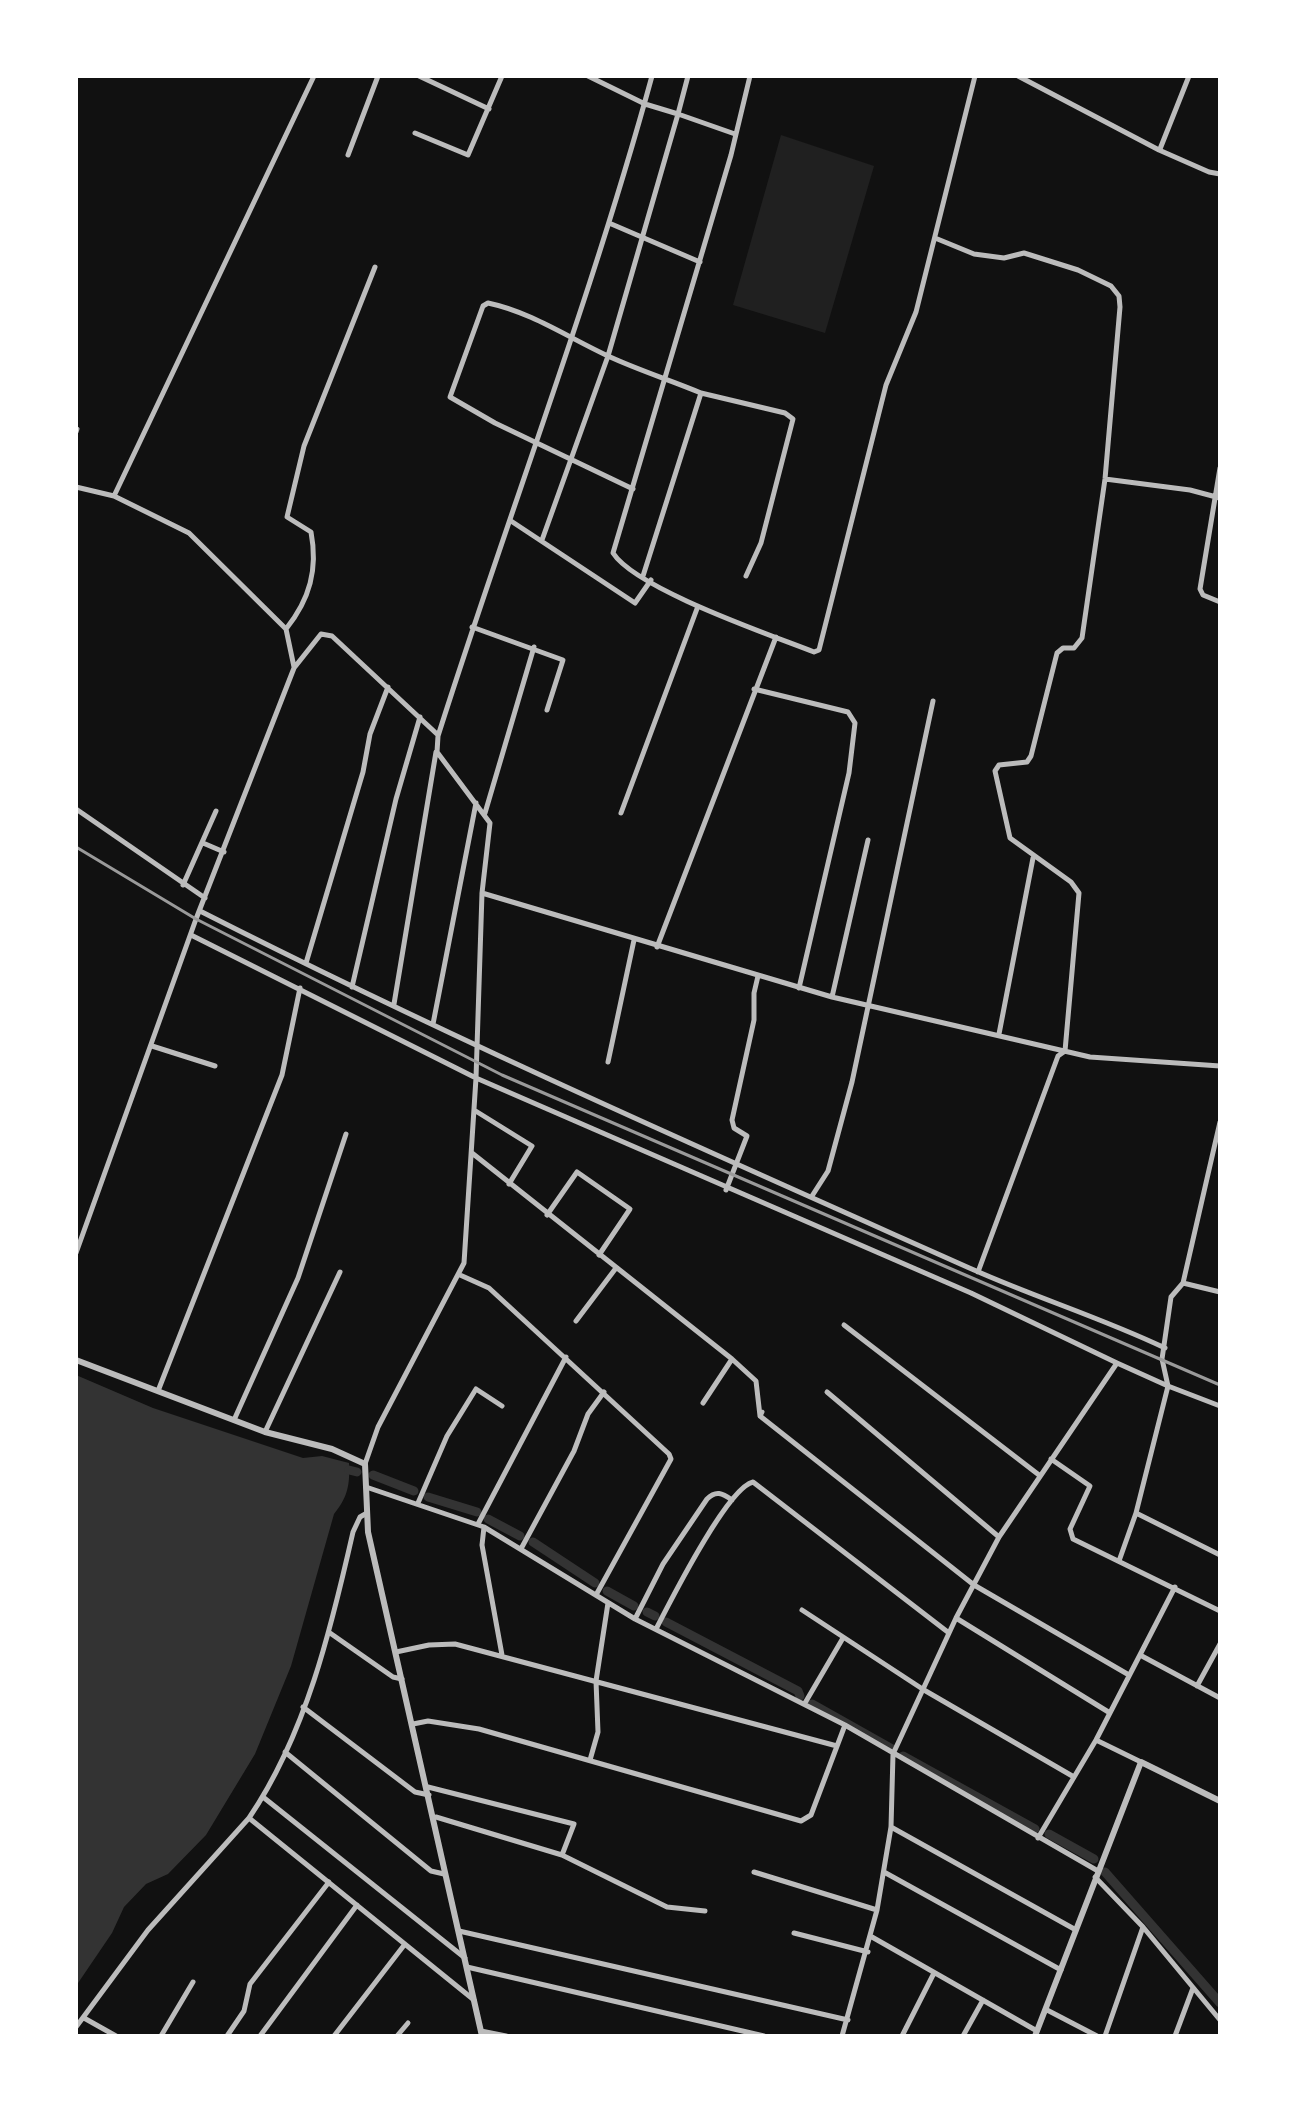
<!DOCTYPE html>
<html>
<head>
<meta charset="utf-8">
<style>
  body { margin:0 }
  #map { position:relative; width:1296px; height:2112px; overflow:hidden; background:#111; font-family:"Sofia Sans Condensed",sans-serif }
  canvas { display:block }
  .frame { position:absolute; inset:0; border:78px solid #fff; pointer-events:none }
</style>
</head>
<body>
<div id="map">
<canvas width="1296" height="2112"></canvas>
<div class="frame"></div>
</div>
<script>
const c = document.querySelector('canvas').getContext('2d');
c.lineJoin = 'round';
function fill(path, color) {
  c.fillStyle = color;
  c.fill(path, 'evenodd');
}
function trace(path, color, width, dash) {
  c.strokeStyle = color;
  c.lineWidth = width;
  c.lineCap = dash ? 'butt' : 'round';
  c.setLineDash(dash || []);
  c.stroke(path);
}
fill(new Path2D(`
  M781 135 874 166 825 333 733 305Z`), '#202020');
fill(new Path2D(`
  M76 1375 153 1408 303 1458 322 1456 349 1463C350 1484 348 1497 334 1514L291 1666 255 1754 206 1835 168 1874 146 1884 124 1907 112 1933 76 1986Z`), '#333');
trace(new Path2D(`
  M349 1470 357 1472
  M373 1475 414 1491
  M428 1497 477 1512
  M488 1519 520 1536
  M533 1542 595 1583
  M607 1591 634 1606
  M647 1612 655 1616
  M666 1622 798 1691 800 1696
  M812 1704 892 1749
  M903 1756 1035 1829
  M1049 1834 1094 1859
  M1105 1872 1220 2003`), '#333', 9);
trace(new Path2D(`
  M419 76 489 109
  M688 76 678 114 735 134
  M750 76 731 155 613 553C636 589 771 635 814 652L819 650 886 385 916 312 975 76
  M1018 76 1159 150 1209 172 1220 174
  M415 133 468 155 502 76
  M1160 149 1189 76
  M348 155 378 76
  M609 223 700 262
  M935 238 974 254 1004 258 1024 253 1078 270 1111 286 1119 296 1120 307 1105 479 1082 638 1074 648H1063L1057 653 1031 756 1027 762 999 765 995 771 1010 838 1071 882 1079 893 1065 1051 1058 1056 978 1272
  M701 393 785 413 793 419 761 543 746 576
  M76 432 77 429
  M1220 468 1200 589 1203 595 1220 602
  M1105 479 1190 490 1220 498
  M76 487 114 496 189 533 286 629 294 667
  M633 489 495 423 450 397 483 306 488 303C531 312 569 338 608 356 638 370 670 380 701 393L643 576
  M114 496 314 76
  M511 521 635 603 651 580
  M542 540 608 356 678 114 645 104 588 76
  M472 627 563 660 547 710
  M286 629C310 599 318 569 311 532L287 517 304 446 375 267
  M754 689 848 712 855 723 849 773 799 988
  M76 809 205 898
  M485 813 534 647
  M621 813 698 606
  M203 843 224 852
  M183 885 216 811
  M482 893 832 997 1090 1057 1220 1066
  M200 911C454 1040 714 1154 974 1270 1037 1298 1102 1318 1165 1348
  M191 935 476 1078 971 1293 1117 1363
  M657 947 776 637
  M306 963 363 772 370 734 388 687
  M352 987 396 799 420 717
  M832 997 868 840
  M394 1004 436 752
  M433 1024 476 803
  M999 1034 1033 858
  M152 1046 215 1066
  M608 1062 634 940
  M474 1110 532 1146 509 1184
  M1220 1122 1183 1283 1171 1297 1162 1359 1168 1386 1220 1406
  M472 1153 732 1359 703 1403
  M726 1190 747 1136 734 1128 732 1120 754 1020V993L758 976
  M812 1196 828 1171 852 1082 933 701
  M547 1215 577 1172 630 1209 599 1255
  M76 1253 196 919 294 668 321 634 332 636 438 735
  M460 1275 489 1288 669 1454 671 1459 596 1595
  M1183 1283 1220 1292
  M576 1321 616 1268
  M844 1325 1039 1475
  M732 1359 756 1381 760 1416 762 1412
  M158 1391 282 1075 300 988
  M827 1392 999 1537
  M760 1416 974 1585 1129 1675
  M234 1420 298 1278 346 1134
  M265 1432 340 1272
  M1051 1459 1090 1486 1070 1529 1073 1539 1220 1611
  M365 1464 378 1427 464 1263 476 1078 482 893 490 823 437 752 438 736C508 515 591 299 652 76
  M366 1487 484 1527 635 1619 845 1725 1098 1871
  M418 1503 447 1436 476 1389 502 1406
  M1136 1513 1220 1555
  M478 1524 566 1357
  M484 1527 482 1545 502 1655
  M522 1547 574 1451 588 1414 604 1392
  M802 1610 924 1690 1074 1777
  M956 1618 1110 1713
  M635 1619 663 1564 707 1499C716 1490 722 1493 732 1500
  M656 1629C670 1602 727 1488 753 1482L949 1633
  M330 1633 393 1677 402 1679
  M396 1652 429 1645 455 1644 837 1746
  M1140 1655 1220 1698
  M1197 1686 1220 1644
  M805 1703 843 1638
  M303 1707 415 1792 429 1795
  M413 1724 428 1721 479 1729 801 1821 811 1815 845 1725
  M1096 1740 1141 1762
  M285 1752 431 1871 444 1874
  M590 1760 598 1732 596 1681 608 1603
  M428 1787 574 1824 562 1855
  M263 1797 465 1958
  M436 1817 562 1855 667 1907 705 1911
  M249 1818 474 2000
  M891 1827 1076 1930
  M1038 1838 1096 1740 1175 1587
  M754 1872 877 1910
  M884 1872 1061 1970
  M1095 1877 1143 1927 1220 2020
  M459 1931 848 2020
  M794 1933 868 1952
  M872 1937 1037 2031
  M467 1967 764 2036
  M1047 2010 1097 2036
  M84 2018 116 2036
  M76 2027 148 1930 249 1818C306 1734 331 1629 353 1532L360 1517 367 1513
  M481 2031 506 2036
  M161 2036 193 1982
  M227 2036 244 2011 250 1984 329 1882
  M260 2036 357 1905
  M334 2036 405 1944
  M397 2036 408 2023
  M842 2036 877 1910 891 1827 893 1754 956 1618 999 1537 1117 1363 1168 1386 1136 1513 1119 1561
  M902 2036 934 1973
  M963 2036 983 2000
  M1105 2036 1143 1927
  M1175 2036 1193 1988`), '#bcbcbc', 5);
trace(new Path2D(`
  M76 1360 265 1432 332 1449 365 1464 368 1532 482 2036
  M1035 2036 1141 1762 1220 1801`), '#bcbcbc', 6);
trace(new Path2D(`
  M76 847 196 919 502 1075 1220 1385`), '#9a9a9a', 3);
</script>
</body>
</html>
